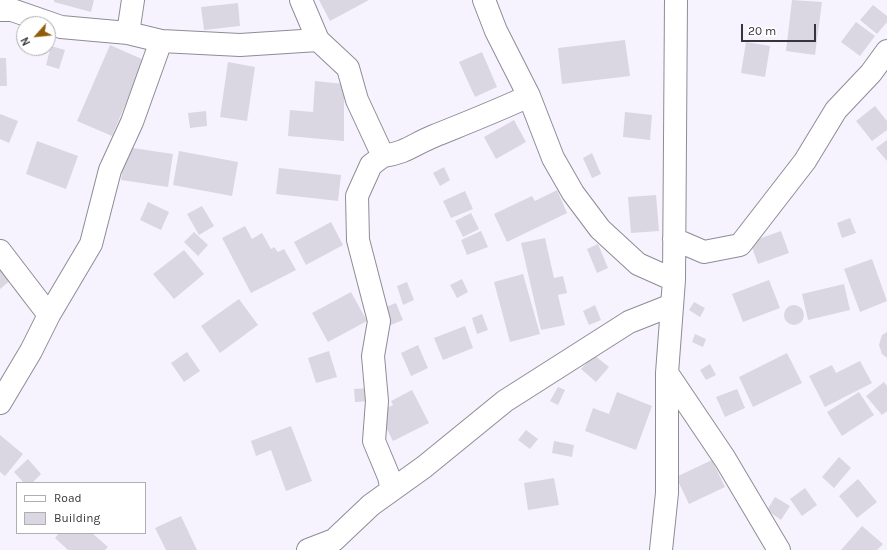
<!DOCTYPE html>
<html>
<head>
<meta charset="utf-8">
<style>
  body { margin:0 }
  #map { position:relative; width:887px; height:550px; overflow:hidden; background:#f6f3ff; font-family:Karla,sans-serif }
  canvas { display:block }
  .legend { position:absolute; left:16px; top:482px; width:130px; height:52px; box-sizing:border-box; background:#fff; border:1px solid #afaeb0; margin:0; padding:5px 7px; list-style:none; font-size:12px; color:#363539 }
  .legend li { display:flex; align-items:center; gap:8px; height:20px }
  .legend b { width:20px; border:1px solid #afaeb0 }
  .north { position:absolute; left:16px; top:16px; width:40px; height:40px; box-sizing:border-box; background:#fff; border:1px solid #afaeb0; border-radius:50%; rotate:243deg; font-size:11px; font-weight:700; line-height:16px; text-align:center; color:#363539 }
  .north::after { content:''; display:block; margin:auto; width:14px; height:18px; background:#8f5d0a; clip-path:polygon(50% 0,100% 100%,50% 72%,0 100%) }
  .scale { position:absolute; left:741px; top:24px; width:75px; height:18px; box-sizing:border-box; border:2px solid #363539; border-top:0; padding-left:5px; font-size:12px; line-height:14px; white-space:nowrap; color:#363539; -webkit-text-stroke:3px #fff; paint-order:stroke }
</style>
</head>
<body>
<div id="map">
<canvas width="887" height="550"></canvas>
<ul class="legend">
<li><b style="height:5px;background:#fff"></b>Road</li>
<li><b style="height:11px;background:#dad6e2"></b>Building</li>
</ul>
<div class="north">N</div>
<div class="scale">20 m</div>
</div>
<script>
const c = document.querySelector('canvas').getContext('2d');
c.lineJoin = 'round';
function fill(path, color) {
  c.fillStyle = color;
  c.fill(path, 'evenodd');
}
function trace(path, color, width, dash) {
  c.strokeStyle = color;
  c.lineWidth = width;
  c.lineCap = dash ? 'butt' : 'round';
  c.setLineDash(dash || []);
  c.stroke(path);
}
fill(new Path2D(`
  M54 0H94L91 12 54 2Z
  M319 0H369L330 21Z
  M792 0 822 2 815 55 786 51Z
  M238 3 240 26 204 30 201 7Z
  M873 5 887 16V22L877 34 860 20Z
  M856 22 875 36 860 56 841 42Z
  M625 40 630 76 562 84 558 48Z
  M746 42 770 46 765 77 741 73Z
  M110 45 144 60 112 136 77 121Z
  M51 46 65 50 59 69 46 65Z
  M482 52 497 87 475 97 459 62Z
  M0 58H6L7 86H0Z
  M228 62 255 67 247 121 220 117Z
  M315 81 344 84V141L288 136 290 110 313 112Z
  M875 106 887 121V130L872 141 856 121Z
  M206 111 207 126 190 128 188 113Z
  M625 112 652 115 650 140 623 137Z
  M0 114 18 121 9 143 0 139Z
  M514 120 526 142 496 159 484 137Z
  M887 140V161L876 148Z
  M37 141 78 156 66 189 26 174Z
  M126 147 173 154 168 187 121 180Z
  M179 151 238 162 232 196 173 185Z
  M592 153 601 174 592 178 583 158Z
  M444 167 450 180 440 186 433 173Z
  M279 168 341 175 338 201 276 194Z
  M557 190 567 213 507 242 494 214 532 196 535 201Z
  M465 191 473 209 451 218 443 201Z
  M656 195 659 231 631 233 628 197Z
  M148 202 169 212 161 230 140 220Z
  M202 206 214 226 199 235 187 214Z
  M471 213 479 229 463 237 455 221Z
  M850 218 856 233 842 238 837 223Z
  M331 222 343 245 306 265 294 242Z
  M245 226 252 239 262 233 271 249 274 247 278 252 284 249 296 270 251 293 222 238Z
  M481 231 488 247 467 255 461 240Z
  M781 231 789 253 758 264 750 242Z
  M194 232 208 245 198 256 184 242Z
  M545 238 554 278 563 276 567 293 558 295 565 325 541 330 521 243Z
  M598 244 608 268 597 273 587 249Z
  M184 250 204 274 174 299 153 274Z
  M872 259 887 301 860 312 844 269Z
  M0 266 11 280 0 289Z
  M523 274 540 334 510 342 494 282Z
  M462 279 468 292 457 298 450 285Z
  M769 280 780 308 743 322 732 294Z
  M407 282 414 300 403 305 397 286Z
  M844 284 850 310 808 320 802 294Z
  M351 292 367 321 328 342 312 313Z
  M239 299 258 325 220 353 201 326Z
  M694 302 705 308 700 317 689 310Z
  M396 303 403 320 386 327 378 310Z
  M784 315a10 10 0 1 1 20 0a10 10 0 1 1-20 0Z
  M595 305 601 320 589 325 583 311Z
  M482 314 488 330 477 334 472 318Z
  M465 326 473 348 443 360 434 338Z
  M887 332V358L882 354 879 345 882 335Z
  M695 334 706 339 703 347 692 342Z
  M418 345 428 368 411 376 401 353Z
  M329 351 337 377 316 383 308 358Z
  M187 352 200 371 184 382 171 363Z
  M787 353 802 383 753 407 739 377Z
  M594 355 609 367 596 382 581 369Z
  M860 361 872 383 825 407 809 376 832 365 836 373Z
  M710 364 716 375 706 380 700 370Z
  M884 382 887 386V411L882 415 866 396Z
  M558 387 565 390 558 405 550 401Z
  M370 388 371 401 355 402 354 389Z
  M737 389 745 408 725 417 716 397Z
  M412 390 429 423 393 441 378 412 393 405 391 401Z
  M617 392 652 406 636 450 585 431 593 408 609 414Z
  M859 392 874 415 842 436 827 412Z
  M291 426 312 481 286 491 271 450 256 456 251 441Z
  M526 430 538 439 530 449 518 440Z
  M0 435 23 454 5 476 0 472Z
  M554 441 574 445 572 457 552 453Z
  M839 457 851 468 834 488 822 477Z
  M28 459 41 474 32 483H24L14 472Z
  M712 460 725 487 689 504 676 477Z
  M554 478 559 505 528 510 524 483Z
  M858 479 877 502 857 518 839 496Z
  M805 488 817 505 802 516 790 499Z
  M775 497 790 506 781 520 767 510Z
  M181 516 197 550H166L155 528Z
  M862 526 883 544 877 550H841Z
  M59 533H92L108 547 105 550H68L55 538Z`), '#dad6e2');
const minor = new Path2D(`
  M301 0 318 40
  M484 0 496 31 529 96 553 158 573 193 600 229 638 264 674 280
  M0 10H12L61 27 128 33 161 41
  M128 33 133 0
  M383 156 371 165 357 196 358 240 379 321 373 356 377 401 374 441 389 477 392 490
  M674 239 704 252 740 245 805 161 836 110 871 73 887 51
  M0 251 49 315
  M667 373 725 459 779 550
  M0 403 31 351 49 315 91 244 110 170 132 122 161 41 240 45 318 40 348 68 357 100 383 156C406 153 414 144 434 136 466 123 497 111 529 96
  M308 550 334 540 371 505 424 467 505 401 629 322 672 305
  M661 550 667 493V373L674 280 676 0`);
trace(minor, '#8e8c96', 24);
trace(minor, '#fff', 22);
</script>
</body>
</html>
